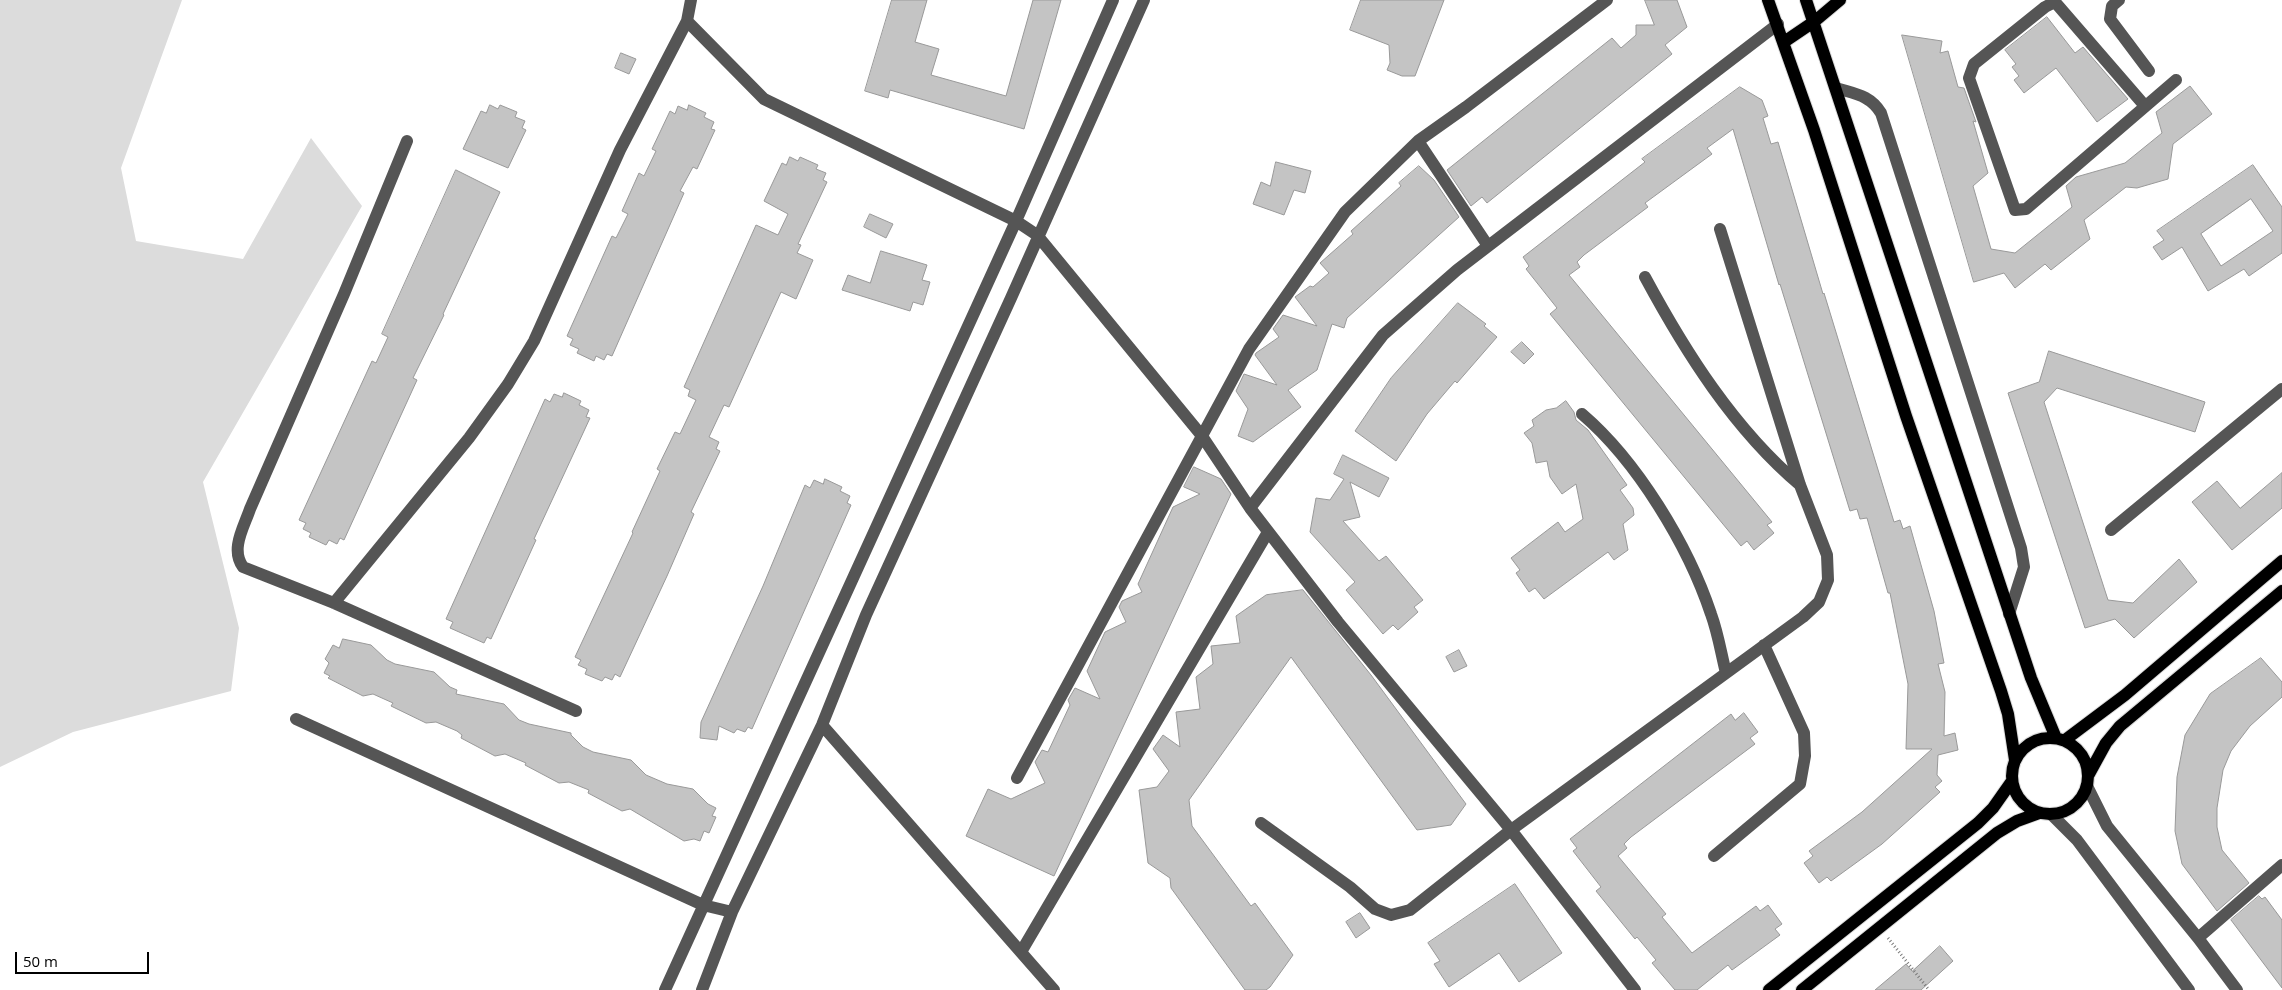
<!DOCTYPE html>
<html>
<head>
<meta charset="utf-8">
<style>
  body { margin:0 }
  #map { position:relative; width:2282px; height:990px; overflow:hidden; background:#fff; font-family:"Open Sans",sans-serif }
  canvas { display:block }
  .scale { position:absolute; left:15px; top:952px; width:134px; height:22px; box-sizing:border-box; border:2px solid #000; border-top:0; padding-left:6px; font-size:15px; line-height:18px; white-space:nowrap; color:#000; -webkit-text-stroke:4px #fff; paint-order:stroke }
</style>
</head>
<body>
<div id="map">
<canvas width="2282" height="990"></canvas>
<div class="scale">50 m</div>
</div>
<script>
const c = document.querySelector('canvas').getContext('2d');
c.lineJoin = 'round';
function fill(path, color) {
  c.fillStyle = color;
  c.fill(path, 'evenodd');
}
function trace(path, color, width, dash) {
  c.strokeStyle = color;
  c.lineWidth = width;
  c.lineCap = dash ? 'butt' : 'round';
  c.setLineDash(dash || []);
  c.stroke(path);
}
fill(new Path2D(`
  M0 0H182L121 168 136 241 243 259 311 138 362 206 203 482 239 628 231 691 73 732 0 767Z`), '#dcdcdc');
const building = new Path2D(`
  M892 0H927L915 42 939 49 931 75 1006 96 1033 0H1061L1024 129 890 90 888 98 865 91Z
  M1361 0H1444L1415 76H1402L1387 70 1390 63 1389 45 1350 30Z
  M1645 0H1677L1687 27 1665 45 1672 54 1487 203 1482 197 1471 206 1447 170 1612 38 1621 48 1636 35V25H1654Z
  M2047 17 2075 53 2083 47 2128 99 2097 122 2056 68 2024 93 2014 80 2019 76 2012 67 2016 64 2005 50Z
  M1902 35 1942 41 1940 53 1948 51 1958 87 1964 88 1976 122 1973 121 1988 173 1973 186 1991 249 2015 253 2072 207 2066 186 2076 177 2125 163 2162 133 2156 112 2190 86 2212 114 2173 144 2168 179 2137 188 2126 187 2084 220 2090 239 2051 270 2045 264 2015 288 2004 273 1974 282Z
  M621 53 636 59 629 74 615 68Z
  M1740 87 1762 100 1768 116 1763 118 1771 144 1778 142 1823 294 1824 293 1894 522 1900 520 1903 529 1910 526 1934 611 1944 663 1938 664 1945 692 1944 736 1955 733 1958 750 1938 755 1937 775 1942 781 1935 787 1940 792 1882 844 1831 881 1827 877 1819 883 1804 863 1813 856 1809 851 1862 812 1932 749H1906L1908 684 1890 593H1888L1867 518 1860 519 1857 509 1850 511 1780 284 1779 285 1733 129 1707 148 1712 154 1645 203 1648 207 1584 255 1577 262 1580 267 1569 275 1772 522 1767 525 1774 533 1754 550 1747 541 1741 546 1550 314 1557 308 1526 269 1529 266 1523 257 1645 162 1642 159Z
  M490 105 498 109 500 105 517 112 515 117 525 121 522 128 526 130 508 168 463 149 481 111 486 113Z
  M689 105 706 113 704 117 714 122 711 129 715 130 697 169 693 167 680 191 684 193 612 356 607 354 604 360 596 356 594 361 577 353 579 349 570 345 573 339 567 336 612 236 616 238 628 214 622 211 639 173 644 176 656 151 652 149 670 111 675 114 678 106 687 110Z
  M790 157 798 161 800 157 818 165 816 169 826 173 823 180 827 182 798 244 801 245 797 253 813 260 796 299 781 292 729 407 724 405 709 437 719 442 716 449 720 451 691 512 694 514 667 576 620 677 615 674 612 680 605 677 602 681 585 674 587 669 578 665 581 660 575 657 633 533 632 532 660 471 657 469 675 432 680 434 696 400 688 396 690 390 684 387 756 225 778 235 788 214 764 201 782 163 786 165Z
  M1276 162 1311 171 1305 193 1294 190 1284 215 1253 204 1261 182 1270 186Z
  M2253 165 2282 207V253L2249 276 2244 269 2208 291 2182 247 2162 260 2153 247 2164 240 2157 231ZM2251 199 2273 231 2221 266 2201 234Z
  M1419 166 1434 180 1459 217 1347 318 1344 328 1332 324 1317 370 1288 390 1301 407 1253 442 1238 436 1248 409 1236 391 1244 374 1277 385 1255 355 1256 353 1279 337 1273 329 1283 315 1317 326 1295 297 1310 286 1313 287 1329 273 1320 263 1353 234 1351 231 1401 186 1399 183Z
  M456 170 500 192 443 314 444 315 413 378 417 380 344 540 340 538 337 544 329 540 326 545 309 537 311 533 303 529 306 523 299 520 372 361 376 363 388 337 382 334Z
  M870 214 893 224 886 238 864 227Z
  M881 251 927 265 922 280 930 282 923 305 913 302 910 311 842 290 848 275 870 283Z
  M1458 303 1486 324 1484 326 1497 337 1457 383 1455 381 1427 414 1396 461 1355 431 1391 378Z
  M1522 342 1534 354 1524 364 1511 352Z
  M2049 351 2205 402 2195 432 2057 388 2044 402 2108 600 2133 603 2179 559 2197 582 2134 638 2115 619 2085 628 2008 393 2039 382Z
  M564 393 581 401 579 405 589 410 586 417 590 418 534 539 536 540 491 639 487 637 484 643 450 628 453 622 446 619 545 399 550 402 554 394 562 397Z
  M1566 401 1574 412 1576 420 1588 430 1627 485 1620 490 1633 508 1634 515 1623 524 1628 550 1614 560 1608 552 1544 599 1535 588 1529 592 1516 573 1520 570 1511 558 1558 522 1565 532 1583 519 1576 484 1562 494 1550 477 1547 461 1536 463 1532 443 1524 433 1534 426 1532 420 1546 410 1556 408Z
  M1343 455 1389 478 1379 497 1350 482 1360 517 1343 521 1379 561 1386 556 1423 600 1414 607 1418 612 1398 630 1393 625 1383 634 1346 590 1355 582 1310 532 1316 498 1330 500 1344 479 1334 474Z
  M1194 467 1221 479 1231 494 1054 876 966 836 988 789 1011 799 1045 783 1035 762 1042 750 1048 752 1070 705 1068 700 1075 688 1100 699 1087 671 1105 632 1126 622 1119 607 1122 601 1142 592 1138 584 1173 507 1200 494 1184 487Z
  M2282 473V508L2232 550 2192 502 2217 481 2240 508Z
  M825 479 842 487 840 491 850 496 847 503 851 505 752 729 748 727 745 732 737 729 734 733 719 726 717 740 700 738 701 722 763 586 805 485 810 488 814 480 823 484Z
  M1303 590 1371 675 1466 804 1451 825 1417 830 1291 657 1189 800 1192 826 1251 906 1255 903 1293 955 1270 987 1266 990H1245L1171 888 1170 878 1148 863 1139 790 1157 787 1169 771 1153 749 1163 735 1180 747 1176 712 1200 709 1196 677 1213 664 1211 646 1240 643 1236 616 1266 595Z
  M343 639 371 645 387 660 395 664 434 672 450 687 457 690 456 694 504 704 519 720 529 724 571 733V735L583 747 593 752 631 760 646 775 667 784 693 789 708 804 716 808 712 816 716 817 709 833 704 831 700 841 694 839 684 841 630 809 622 811 588 793 589 790 569 782 559 783 525 765 526 763 505 754 495 756 461 738 462 735 457 731 436 722 426 723 391 706 393 703 373 694 363 696 328 678 330 676 324 673 329 663 325 659 333 645 339 648Z
  M1459 650 1467 666 1454 672 1446 657Z
  M2261 658 2282 682V697L2250 726 2231 751 2223 770 2217 808V827L2222 850 2249 883 2217 911 2182 864 2175 831 2177 777 2185 735 2210 694Z
  M1744 713 1758 732 1750 738 1755 744 1631 837 1624 844 1627 848 1618 856 1666 914 1662 917 1692 953 1756 906 1760 911 1768 905 1782 924 1775 929 1780 935 1732 970 1728 965 1697 990H1675L1652 963 1656 960 1637 937 1635 939 1596 891 1601 887 1573 851 1577 848 1570 839 1731 714 1735 720Z
  M1515 884 1562 953 1519 982 1499 953 1449 987 1434 964 1440 961 1428 943Z
  M2259 896 2262 899 2265 897 2282 920V988L2231 920Z
  M1360 913 1370 928 1356 938 1346 922Z
  M1940 946 1953 961 1921 990H1875L1906 964 1912 971Z`);
fill(building, '#c4c4c4');
trace(building, '#999', 1);
const major = new Path2D(`
  M1768 0 1814 130 1906 416 2001 691 2008 714 2015 760
  M1806 0 2031 678 2056 738
  M1784 42 1815 21 1840 0
  M2012 776a38 38 0 1 1 76 0a38 38 0 1 1-76 0Z
  M2065 740 2125 695 2282 561
  M2089 774 2106 743 2120 726 2282 591
  M1769 990 1978 823 1993 808 2012 781
  M1802 990 1997 833 2017 821 2039 813`);
trace(major, '#dbdbdb', 14);
trace(new Path2D(`
  M1888 938 1929 990`), '#777', 3, [1, 2.5]);
trace(new Path2D(`
  M691 0 687 21 764 99 1016 221 1037 235 1202 436 1250 508 1338 622 1511 830 1635 990
  M2119 0 2112 6 2110 19 2149 71
  M1836 88C1855 94 1870 95 1881 113L2021 548 2024 567 2009 614
  M2145 106 2055 2 2045 7 1974 64 1969 78 2015 210 2026 209 2176 80
  M407 141 344 294 250 509C244 527 230 549 243 567L334 603 576 711
  M1488 246 1418 141 1466 107 1607 0
  M1645 277C1686 353 1734 429 1800 485
  M1582 414C1637 461 1688 545 1711 614 1718 633 1721 653 1726 673
  M1250 508 1383 335 1457 270 1778 24
  M2111 530 2282 389
  M334 603 469 438 508 384 534 341 620 150 687 21
  M296 719 703 905 732 912
  M822 725 1054 990
  M1017 778 1249 349 1345 212 1418 141
  M2087 786 2107 826 2198 938 2237 990
  M2051 814 2077 840 2189 990
  M1261 823 1350 887 1375 909 1391 915 1410 910 1511 830 1803 617 1819 602 1828 580 1827 555 1800 485 1720 229
  M1714 856 1800 784 1805 756 1804 733 1764 645
  M2198 938 2282 865
  M1021 952 1268 532
  M665 990 1016 221 1113 0
  M702 990 732 912 822 725 866 615 1011 298 1144 0`), '#555', 12);
trace(major, '#000', 12);
</script>
</body>
</html>
